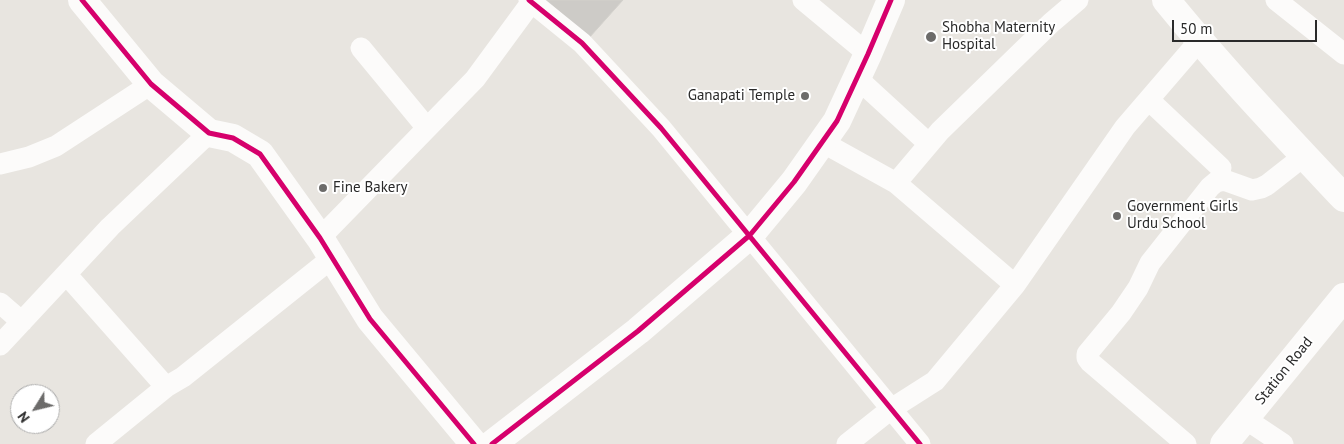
<!DOCTYPE html>
<html>
<head>
<meta charset="utf-8">
<style>
  body { margin:0 }
  #map { position:relative; width:1344px; height:444px; overflow:hidden; background:#e8e5e0; font-family:"PT Sans",sans-serif }
  canvas { display:block }
  .north { position:absolute; left:10px; top:384px; width:50px; height:50px; box-sizing:border-box; background:#fff; border:1px solid #aaa; border-radius:50%; rotate:234deg; font-size:14px; font-weight:700; line-height:20px; text-align:center; color:#2a2a2a }
  .north::after { content:''; display:block; margin:auto; width:18px; height:22px; background:#6c6b6a; clip-path:polygon(50% 0,100% 100%,50% 72%,0 100%) }
  .scale { position:absolute; left:1172px; top:20px; width:145px; height:22px; box-sizing:border-box; border:2px solid #2a2a2a; border-top:0; padding-left:6px; font-size:15px; line-height:18px; white-space:nowrap; color:#2a2a2a; -webkit-text-stroke:4px #fff; paint-order:stroke }
</style>
</head>
<body>
<div id="map">
<canvas width="1344" height="444"></canvas>
<div class="north">N</div>
<div class="scale">50 m</div>
</div>
<script>
const c = document.querySelector('canvas').getContext('2d');
c.lineJoin = 'round';
function fill(path, color) {
  c.fillStyle = color;
  c.fill(path, 'evenodd');
}
function trace(path, color, width, dash) {
  c.strokeStyle = color;
  c.lineWidth = width;
  c.lineCap = dash ? 'butt' : 'round';
  c.setLineDash(dash || []);
  c.stroke(path);
}
function label(font, color, halo, rows, align = 'center') {
  c.font = font + ' "PT Sans",sans-serif';
  c.lineWidth = 4;
  c.setLineDash([]);
  c.textBaseline = 'middle';
  c.strokeStyle = halo;
  c.fillStyle = color;
  for (const [text, x, y, turn = 0] of rows) {
    c.save();
    c.translate(x, y);
    c.rotate((+turn || 0) * Math.PI / 180);
    c.textAlign = isNaN(turn) ? turn : align;
    if (halo) c.strokeText(text, 0, 0);
    c.fillText(text, 0, 0);
    c.restore();
  }
}
const building = new Path2D(`
  M546 0H623L589 38Z`);
fill(building, '#cdcbc7');
trace(building, '#d3d1cc', 1);
trace(new Path2D(`
  M529 0 582 43 661 128 920 444
  M803 0 868 54
  M1276 0 1344 54
  M361 48 427 128
  M857 78 929 144
  M1149 100 1221 168
  M822 142 896 183 1015 285
  M0 164 29 157 56 146 151 84
  M896 183 940 131 1051 23 1078 0
  M320 238 475 79 533 0
  M66 274 166 387
  M0 303 22 322
  M0 345 110 227 209 133
  M1244 418 1283 444
  M96 444 166 387 183 377 332 258
  M847 444 891 409 935 381 1015 285 1125 127 1199 41
  M1186 444 1090 362 1087 358V354L1121 313 1138 288 1150 263 1210 187 1216 182 1224 180 1252 190 1261 188 1267 185 1304 156`), '#fcfbfa', 21);
trace(new Path2D(`
  M82 0 151 84 209 133 233 138 260 154 320 238 370 319 474 444
  M1166 0C1222 69 1283 133 1344 198
  M492 444 638 331 750 235 794 182 837 121 868 54 891 0
  M1224 444 1344 297`), '#fcfbfa', 28);
trace(new Path2D(`
  M82 0 151 84 209 133 233 138 260 154 320 238 370 319 474 444
  M529 0 582 43 661 128 920 444
  M492 444 638 331 750 235 794 182 837 121 868 54 891 0`), '#d6006c', 5);
for (const [x, y, r, color] of [
  [931,37,6,"#6c6b6a"],
  [805,96,5,"#6c6b6a"],
  [323,188,5,"#6c6b6a"],
  [1117,216,5,"#6c6b6a"]
]) {
  const dot = new Path2D();
  dot.arc(x, y, r, 0, 2 * Math.PI);
  c.fillStyle = color;
  c.fill(dot);
  trace(dot, '#fff', 2);
}
label('15px', '#2a2a2a', '#fff', [
  ["Shobha Maternity",942,28],
  ["Hospital",942,45],
  ["Ganapati Temple",795,96,"right"],
  ["Fine Bakery",333,188],
  ["Government Girls",1127,207],
  ["Urdu School",1127,224]
], 'left');
label('15px', '#2a2a2a', '#fff', [
  ["Station Road",1284,371,-51]
]);
</script>
</body>
</html>
